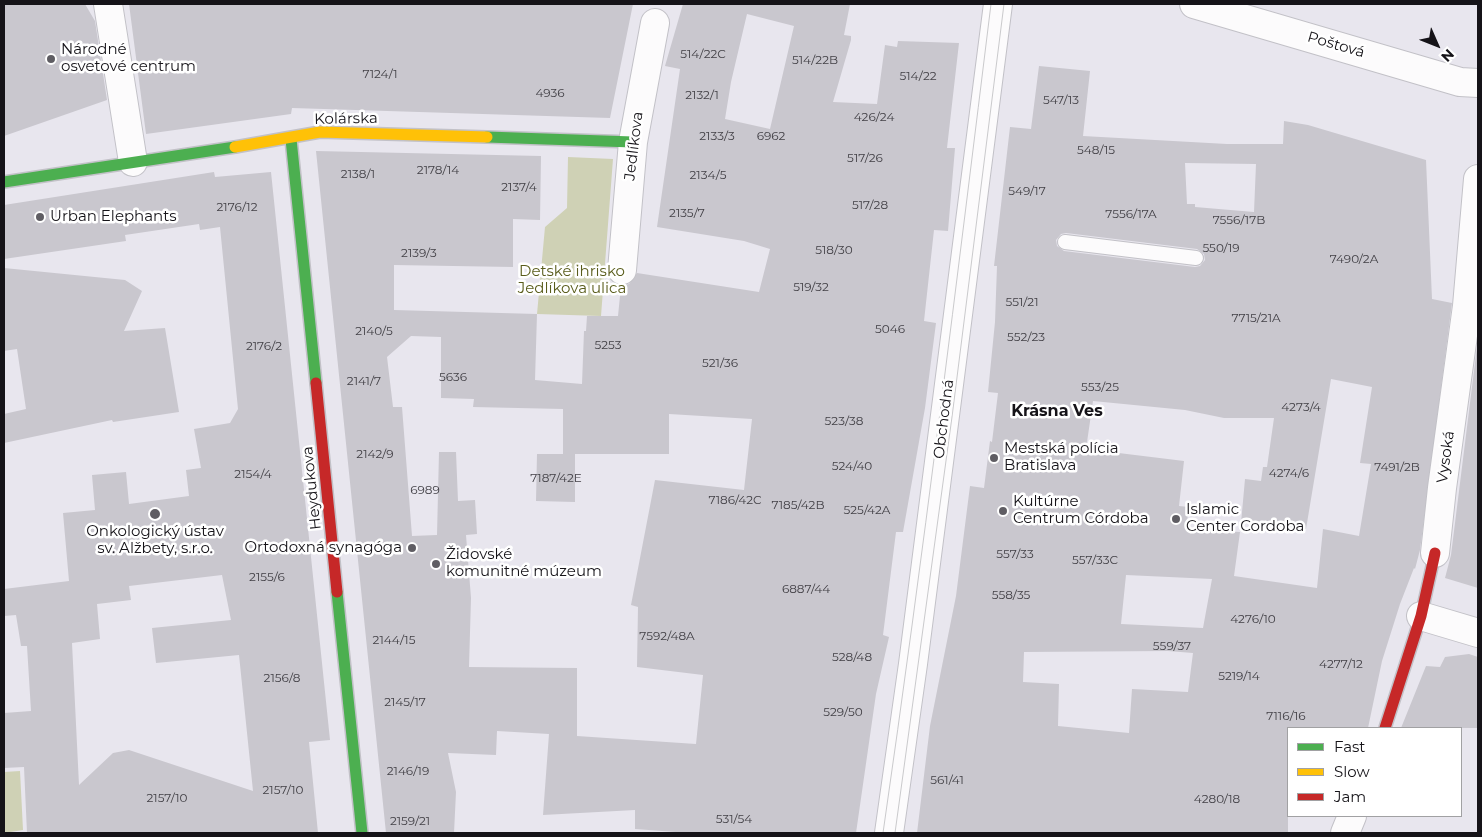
<!DOCTYPE html>
<html>
<head>
<meta charset="utf-8">
<style>
  body { margin:0 }
  #map { position:relative; width:1482px; height:837px; overflow:hidden; background:#e8e6ee; font-family:Montserrat,sans-serif }
  canvas { display:block }
  .frame { position:absolute; inset:0; border:5px solid #151318; pointer-events:none }
  .legend { position:absolute; left:1287px; top:727px; width:175px; height:90px; box-sizing:border-box; background:#fff; border:1px solid #a1a1a3; margin:0; padding:6px 9px; list-style:none; font-size:15px; color:#151318 }
  .legend li { display:flex; align-items:center; gap:10px; height:25px }
  .legend b { width:25px; border:1px solid #a1a1a3 }
  .north { position:absolute; left:1412px; top:20px; width:50px; height:50px; -webkit-text-stroke:4px #fff; paint-order:stroke; rotate:134deg; font-size:14px; font-weight:700; line-height:20px; text-align:center; color:#151318 }
  .north::after { content:''; display:block; margin:auto; width:18px; height:22px; background:#151318; clip-path:polygon(50% 0,100% 100%,50% 72%,0 100%) }
</style>
</head>
<body>
<div id="map">
<canvas width="1482" height="837"></canvas>
<div class="frame"></div>
<ul class="legend">
<li><b style="height:6px;background:#4caf50"></b>Fast</li>
<li><b style="height:6px;background:#ffc107"></b>Slow</li>
<li><b style="height:6px;background:#c62828"></b>Jam</li>
</ul>
<div class="north">N</div>
</div>
<script>
const c = document.querySelector('canvas').getContext('2d');
c.lineJoin = 'round';
function fill(path, color) {
  c.fillStyle = color;
  c.fill(path, 'evenodd');
}
function trace(path, color, width, dash) {
  c.strokeStyle = color;
  c.lineWidth = width;
  c.lineCap = dash ? 'butt' : 'round';
  c.setLineDash(dash || []);
  c.stroke(path);
}
function label(font, color, halo, rows, align = 'center') {
  c.font = font + ' Montserrat,sans-serif';
  c.lineWidth = 5;
  c.setLineDash([]);
  c.textBaseline = 'middle';
  c.strokeStyle = halo;
  c.fillStyle = color;
  for (const [text, x, y, turn = 0] of rows) {
    c.save();
    c.translate(x, y);
    c.rotate((+turn || 0) * Math.PI / 180);
    c.textAlign = isNaN(turn) ? turn : align;
    if (halo) c.strokeText(text, 0, 0);
    c.fillText(text, 0, 0);
    c.restore();
  }
}
fill(new Path2D(`
  M568 157 613 159 601 316 537 314 545 227 567 208Z
  M20 771 23 830 4 833V772Z`), '#cfd1b5');
fill(new Path2D(`
  M4 4H85L95 21 107 100 4 136Z
  M129 4H633L610 118 292 108 291 114 146 134Z
  M683 4H850L844 35 851 36V40L833 102 877 104 885 45 897 47 898 41 959 43 947 148H955L948 231 934 230 924 321 936 323 925 408 903 532H896L883 635 889 637 876 694 856 833H689L635 829V810L543 815 549 734 497 731 496 755 448 753 456 792 454 833H386L316 151 541 156 540 220 513 219V267L394 265V310L537 314 535 380 582 384 584 331H586L587 316H618L621 286 629 284 637 273 759 292 770 249 744 241 657 227 680 69 665 66ZM747 14 794 26 770 129 725 119 731 82ZM411 336 441 337V398L474 399 473 407 563 409V454H669V414L752 419 744 490 655 480 631 605 638 607 637 667 703 675 696 744 577 736V668L469 667 471 598 466 535 477 534 475 500 458 501 456 452H439L437 535 412 536 402 407H393L387 357Z
  M1039 66 1090 71 1083 136 1227 144H1283L1284 121 1308 125 1426 160 1432 299 1452 303 1420 550 1415 569 1414 568 1400 604 1382 661 1368 728H1288V833H917L930 726 956 596 970 486 984 488 990 441 992 442 998 393 988 392 995 322 997 266H994L1010 127 1031 129ZM1185 163 1256 164 1254 212 1195 207V204H1187ZM1066 233 1197 249 1204 254 1205 260 1200 266 1195 267 1064 251 1057 246 1056 240 1061 234ZM1331 379 1372 387 1360 463 1371 464 1359 536 1323 529 1317 588 1234 576 1240 532 1186 529 1189 507 1179 506 1184 461 1086 449 1093 401 1185 410 1224 418H1274L1267 467H1263L1261 481 1245 479 1241 523 1306 529ZM1126 575 1212 579 1203 628 1121 624ZM1168 651 1193 653 1188 692 1132 689 1129 733 1058 726 1059 684 1023 682 1024 652Z
  M214 172 215 177 271 172 330 740 309 742 318 833H27L24 767 4 768V713L31 711 27 646H21L16 615 4 616V589L69 581 63 513 95 510 92 475 126 472 129 504 189 496 186 470 201 468 194 429 230 423 238 409 220 227 200 230 199 224 125 235 126 241 4 259V205ZM222 575 231 620 152 628 156 663 239 655 253 791 129 750 113 753 79 785 72 643 100 639 97 604 131 600 129 586Z
  M4 268 125 280 142 291 124 331 165 328 179 412 113 422 112 420 4 443V414L26 409 17 349 4 351Z
  M1478 339V588L1445 578 1451 555Z
  M537 454H575V502L536 501Z
  M1469 654 1478 657V728H1401L1426 666 1440 667 1445 657Z`), '#c9c7ce');
const lane = new Path2D(`
  M1065 242 1196 258`);
const street = new Path2D(`
  M108 4 133 162
  M1194 4 1460 82 1478 83
  M622 270 633 142 655 23
  M1435 553 1442 488 1467 306 1478 179
  M1421 616 1478 633
  M889 833 913 664 998 4
  M1345 833 1352 816`);
const fast = new Path2D(`
  M487 137 633 142
  M291 139 316 383
  M4 182 235 147
  M337 592 362 833`);
const slow = new Path2D(`
  M235 147 320 132 487 137`);
const jam = new Path2D(`
  M316 383 337 592
  M1385 728 1421 616 1435 553`);
trace(lane, '#c2c1c7', 16);
trace(street, '#c2c1c7', 30);
trace(fast, '#c2c1c7', 14);
trace(slow, '#c2c1c7', 14);
trace(jam, '#c2c1c7', 14);
trace(lane, '#fcfbfc', 14);
trace(street, '#fcfbfc', 28);
trace(fast, '#4caf50', 11);
trace(slow, '#ffc107', 11);
trace(jam, '#c62828', 11);
trace(new Path2D(`
  M883 833C923 557 957 280 991 4
  M895 833 952 417 1004 4`), '#cacacc', 1);
for (const [x, y, r, color] of [
  [51,59,5,"#5f5d63"],
  [40,217,5,"#5f5d63"],
  [994,458,5,"#5f5d63"],
  [1003,511,5,"#5f5d63"],
  [155,514,6,"#5f5d63"],
  [1176,519,5,"#5f5d63"],
  [412,548,5,"#5f5d63"],
  [436,564,5,"#5f5d63"]
]) {
  const dot = new Path2D();
  dot.arc(x, y, r, 0, 2 * Math.PI);
  c.fillStyle = color;
  c.fill(dot);
  trace(dot, '#fff', 2);
}
label('12px', '#424046', null, [
  ["514/22C",703,54],
  ["514/22B",815,60],
  ["7124/1",380,74],
  ["514/22",918,76],
  ["4936",550,93],
  ["2132/1",702,95],
  ["547/13",1061,100],
  ["426/24",874,117],
  ["2133/3",717,136],
  ["6962",771,136],
  ["548/15",1096,150],
  ["517/26",865,158],
  ["2178/14",438,170],
  ["2138/1",358,174],
  ["2134/5",708,175],
  ["2137/4",519,187],
  ["549/17",1027,191],
  ["517/28",870,205],
  ["2176/12",237,207],
  ["2135/7",687,213],
  ["7556/17A",1131,214],
  ["7556/17B",1239,220],
  ["550/19",1221,248],
  ["518/30",834,250],
  ["2139/3",419,253],
  ["7490/2A",1354,259],
  ["519/32",811,287],
  ["551/21",1022,302],
  ["7715/21A",1256,318],
  ["5046",890,329],
  ["2140/5",374,331],
  ["552/23",1026,337],
  ["5253",608,345],
  ["2176/2",264,346],
  ["521/36",720,363],
  ["5636",453,377],
  ["2141/7",364,381],
  ["553/25",1100,387],
  ["4273/4",1301,407],
  ["523/38",844,421],
  ["2142/9",375,454],
  ["524/40",852,466],
  ["7491/2B",1397,467],
  ["4274/6",1289,473],
  ["2154/4",253,474],
  ["7187/42E",556,478],
  ["6989",425,490],
  ["7186/42C",735,500],
  ["7185/42B",798,505],
  ["525/42A",867,510],
  ["557/33",1015,554],
  ["557/33C",1095,560],
  ["2155/6",267,577],
  ["6887/44",806,589],
  ["558/35",1011,595],
  ["4276/10",1253,619],
  ["7592/48A",667,636],
  ["2144/15",394,640],
  ["559/37",1172,646],
  ["528/48",852,657],
  ["4277/12",1341,664],
  ["5219/14",1239,676],
  ["2156/8",282,678],
  ["2145/17",405,702],
  ["529/50",843,712],
  ["7116/16",1286,716],
  ["2146/19",408,771],
  ["561/41",947,780],
  ["2157/10",283,790],
  ["2157/10",167,798],
  ["4280/18",1217,799],
  ["531/54",734,819],
  ["2159/21",410,821]
]);
label('15px', '#151318', '#fff', [
  ["Poštová",1336,45,16],
  ["Kolárska",346,119,-1],
  ["Jedlíkova",634,146,-83],
  ["Obchodná",944,419,-83],
  ["Vysoká",1446,457,-82],
  ["Heydukova",312,488,-96]
]);
label('15px', '#151318', '#fff', [
  ["Národné",61,50],
  ["osvetové centrum",61,67],
  ["Urban Elephants",50,217],
  ["Mestská polícia",1004,449],
  ["Bratislava",1004,466],
  ["Kultúrne",1013,502],
  ["Centrum Córdoba",1013,519],
  ["Islamic",1186,510],
  ["Center Cordoba",1186,527],
  ["Onkologický ústav",155,532,"center"],
  ["sv. Alžbety, s.r.o.",155,549,"center"],
  ["Ortodoxná synagóga",402,548,"right"],
  ["Židovské",446,555],
  ["komunitné múzeum",446,572]
], 'left');
label('15px', '#595c1b', '#fff', [
  ["Detské ihrisko",572,272],
  ["Jedlíkova ulica",572,289]
]);
label('bold 16px', '#151318', '#fff', [
  ["Krásna Ves",1057,411]
]);
</script>
</body>
</html>
